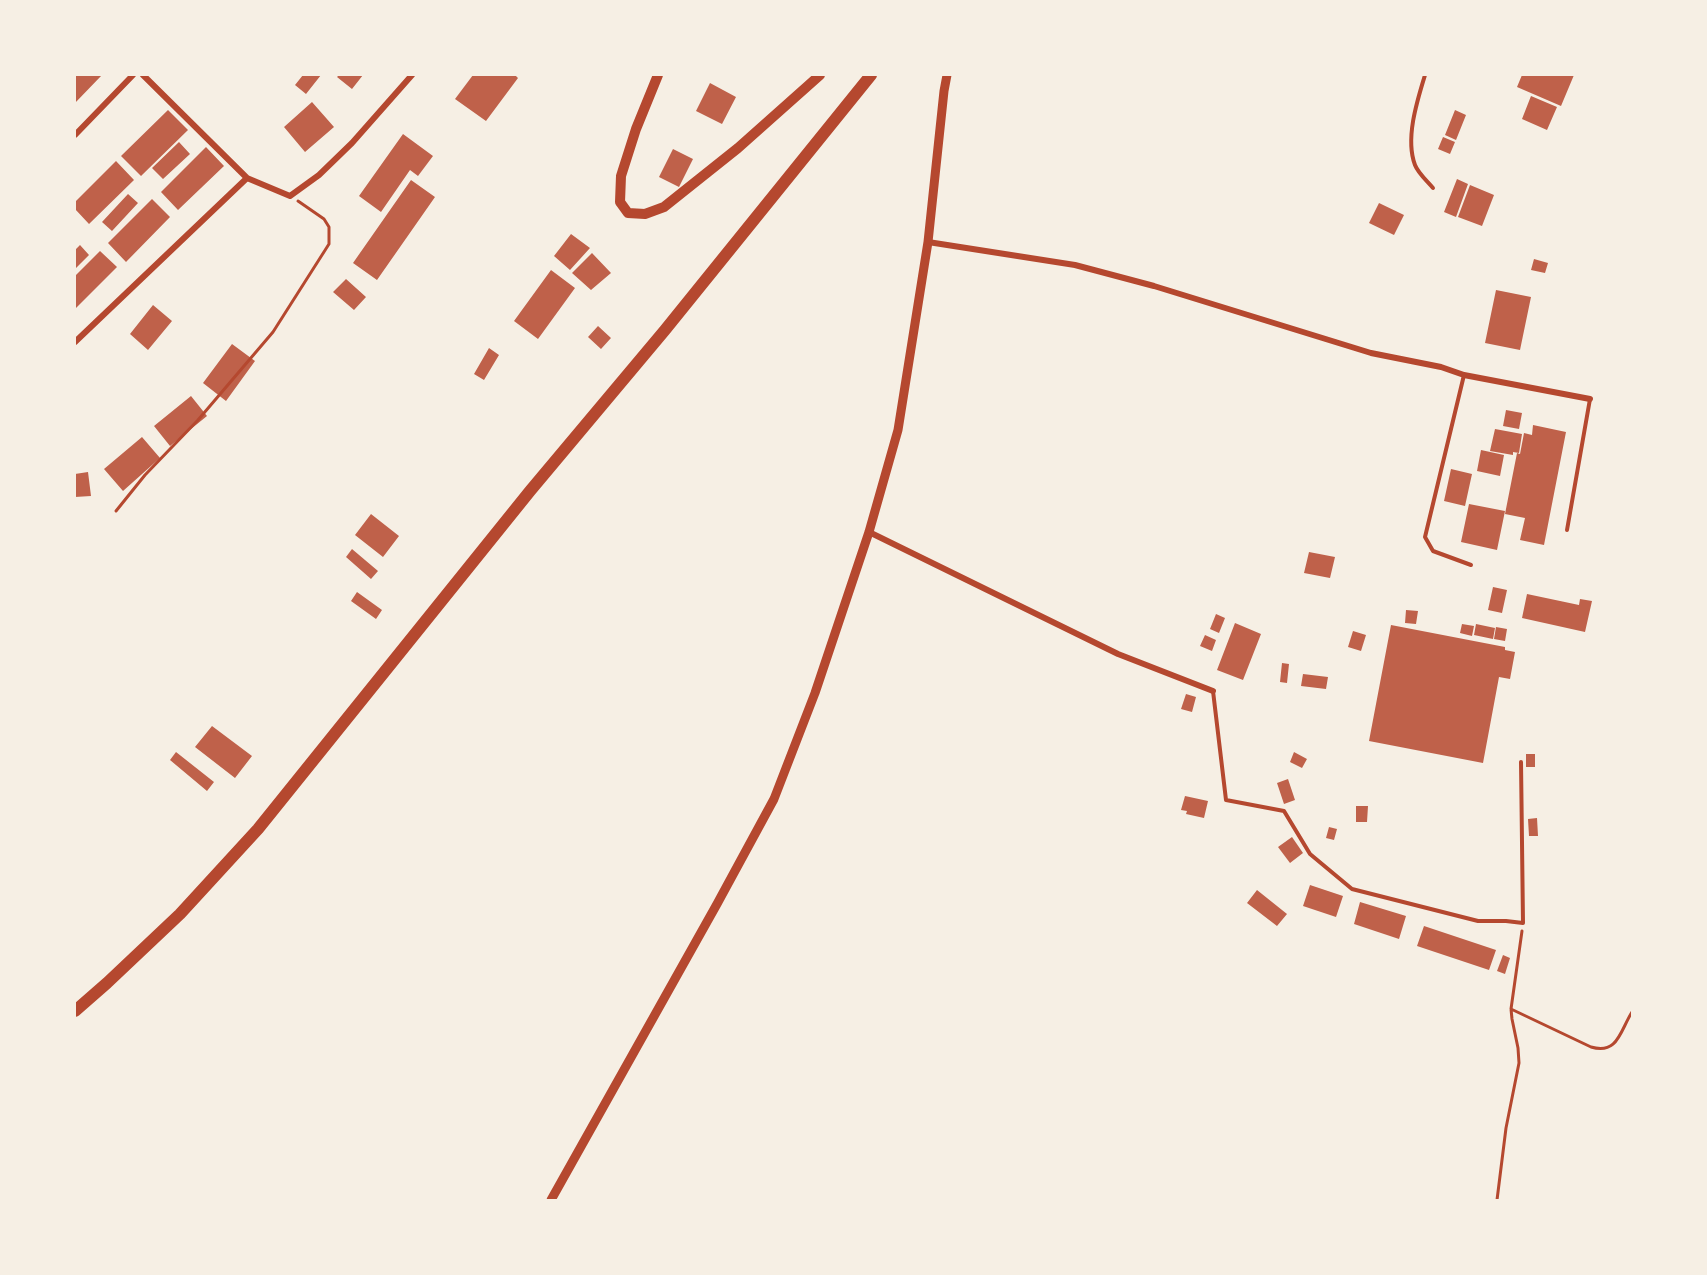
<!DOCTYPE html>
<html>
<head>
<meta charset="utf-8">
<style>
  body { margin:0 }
  #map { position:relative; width:1707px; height:1275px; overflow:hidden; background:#f6efe4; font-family:Roboto,sans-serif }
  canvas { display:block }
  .frame { position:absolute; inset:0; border:76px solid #f6efe4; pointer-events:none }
</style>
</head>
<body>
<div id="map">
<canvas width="1707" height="1275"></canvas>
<div class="frame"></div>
</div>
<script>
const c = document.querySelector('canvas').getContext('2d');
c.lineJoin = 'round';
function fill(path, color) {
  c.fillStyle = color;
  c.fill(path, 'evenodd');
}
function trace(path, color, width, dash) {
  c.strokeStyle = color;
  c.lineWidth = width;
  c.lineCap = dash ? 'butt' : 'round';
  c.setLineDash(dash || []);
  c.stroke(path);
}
fill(new Path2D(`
  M75 75H102L75 103Z
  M303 75H321L306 94 295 85Z
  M339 75H363L352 89 337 77Z
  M473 75H515L518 78 486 121 455 99Z
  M1522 75H1574L1561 106 1517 87Z
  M710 83 736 97 722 124 696 111Z
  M1531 96 1557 107 1547 130 1522 119Z
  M312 102 334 127 305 152 284 127Z
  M168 110 188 130 141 176 121 156Z
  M1455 110 1466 115 1456 140 1445 135Z
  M403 134 433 156 418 176 410 170 381 212 359 196Z
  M1443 137 1455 142 1450 154 1438 149Z
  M179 142 190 154 163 179 152 168Z
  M206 147 224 166 178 210 161 192Z
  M673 149 693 159 679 187 659 177Z
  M116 161 134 180 89 224 75 209V202Z
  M1457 179 1468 184 1456 217 1444 212Z
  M411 180 435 197 377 280 353 263Z
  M1470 185 1494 195 1482 226 1458 217Z
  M128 194 138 203 112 231 102 222Z
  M152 199 170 217 126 262 108 243Z
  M1379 203 1404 215 1394 235 1369 223Z
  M571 234 590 248 570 270 554 256Z
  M80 245 89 255 75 269V250Z
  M100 251 117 267 75 309V276Z
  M592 253 611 273 591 290 572 273Z
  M1534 259 1548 263 1545 273 1531 270Z
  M551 270 575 288 538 339 514 321Z
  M346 279 366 297 354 310 333 292Z
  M1496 290 1531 297 1520 350 1485 343Z
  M153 305 172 321 148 350 130 334Z
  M598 326 611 338 601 349 588 337Z
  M232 344 255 361 226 401 203 383Z
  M489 348 499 355 484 380 474 374Z
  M191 396 207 416 170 446 154 426Z
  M1506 410 1522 413 1519 429 1503 426Z
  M1533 425 1566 432 1544 545 1520 540 1525 518 1505 514 1517 453 1520 454 1524 433 1532 435Z
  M1495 429 1522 434 1519 453 1513 452V455L1490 451Z
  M142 437 160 458 123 491 104 469Z
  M1481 450 1504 455 1500 476 1477 471Z
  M1451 469 1472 474 1465 506 1444 501Z
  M88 472 91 496 75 497V474Z
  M1469 504 1505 511 1497 550 1461 542Z
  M371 514 399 536 383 557 355 535Z
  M352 549 378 571 371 579 346 557Z
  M1309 552 1335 557 1330 578 1304 573Z
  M1493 587 1507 590 1502 613 1488 610Z
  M357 592 382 610 376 619 351 601Z
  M1527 594 1579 605 1580 599 1592 601 1585 632 1522 618Z
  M1406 610 1418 611 1416 624 1405 623Z
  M1216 614 1225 618 1219 633 1210 629Z
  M1235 623 1261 634 1243 680 1217 670Z
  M1462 624 1474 626 1472 636 1460 633Z
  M1476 624 1495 628 1493 639 1474 635Z
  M1391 625 1505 647V650L1515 652 1510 679 1499 677 1483 763 1369 741Z
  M1496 627 1507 629 1505 641 1494 639Z
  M1353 631 1366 635 1361 651 1348 647Z
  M1205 635 1216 640 1212 651 1200 646Z
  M1282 663 1289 664 1287 683 1280 682Z
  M1303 674 1328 677 1326 689 1301 686Z
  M1186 694 1196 697 1192 712 1181 709Z
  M212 726 252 756 235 778 195 747Z
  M176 752 214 782 207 791 170 760Z
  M1294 752 1307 759 1302 768 1290 762Z
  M1526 754H1535V767H1526Z
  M1288 779 1295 800 1284 804 1277 783Z
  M1185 796 1208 801 1204 818 1186 814 1187 811 1181 810Z
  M1356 806H1368L1367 822H1356Z
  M1537 818 1538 836H1529L1528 819Z
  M1329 827 1337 829 1334 840 1326 838Z
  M1292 837 1303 853 1290 863 1278 847Z
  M1310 885 1343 896 1336 917 1303 906Z
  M1257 890 1287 914 1277 926 1247 903Z
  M1360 902 1406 916 1399 939 1354 924Z
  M1424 926 1496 950 1489 970 1417 946Z
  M1503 955 1510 958 1505 974 1497 971Z`), '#bf614a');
trace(new Path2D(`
  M116 511 145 475 198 420 273 332 329 244V227L324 219 298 201
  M1511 1009 1591 1047C1618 1055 1620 1031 1632 1012
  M1497 1200 1506 1128 1519 1063 1518 1048 1512 1019 1511 1009 1522 931`), '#b5482f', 3);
trace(new Path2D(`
  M1425 75C1417 101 1405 139 1415 165 1418 173 1427 181 1433 188
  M1464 375 1425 537 1433 551 1471 565
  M1567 530 1590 399
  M1213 691 1226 800 1284 811 1310 854 1352 889 1478 921H1506L1523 923 1521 762`), '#b5482f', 4);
trace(new Path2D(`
  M143 75 247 178 290 196 319 175 352 143 412 75
  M75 135 133 75
  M928 242 1075 265 1154 286 1371 353 1441 367 1464 375 1590 399
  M75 342 247 178
  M869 532 1118 654 1213 691`), '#b5482f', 6);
trace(new Path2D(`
  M551 1200 717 904 774 799 815 693 869 532 898 430 928 242 944 91 947 75`), '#b5482f', 9);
trace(new Path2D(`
  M658 75 636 129 621 176 620 202 628 213 645 214 664 207 738 148 820 75`), '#b5482f', 10);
trace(new Path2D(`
  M75 1011 107 983 180 914 258 829 530 491 665 330 871 75`), '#b5482f', 12);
</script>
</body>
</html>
